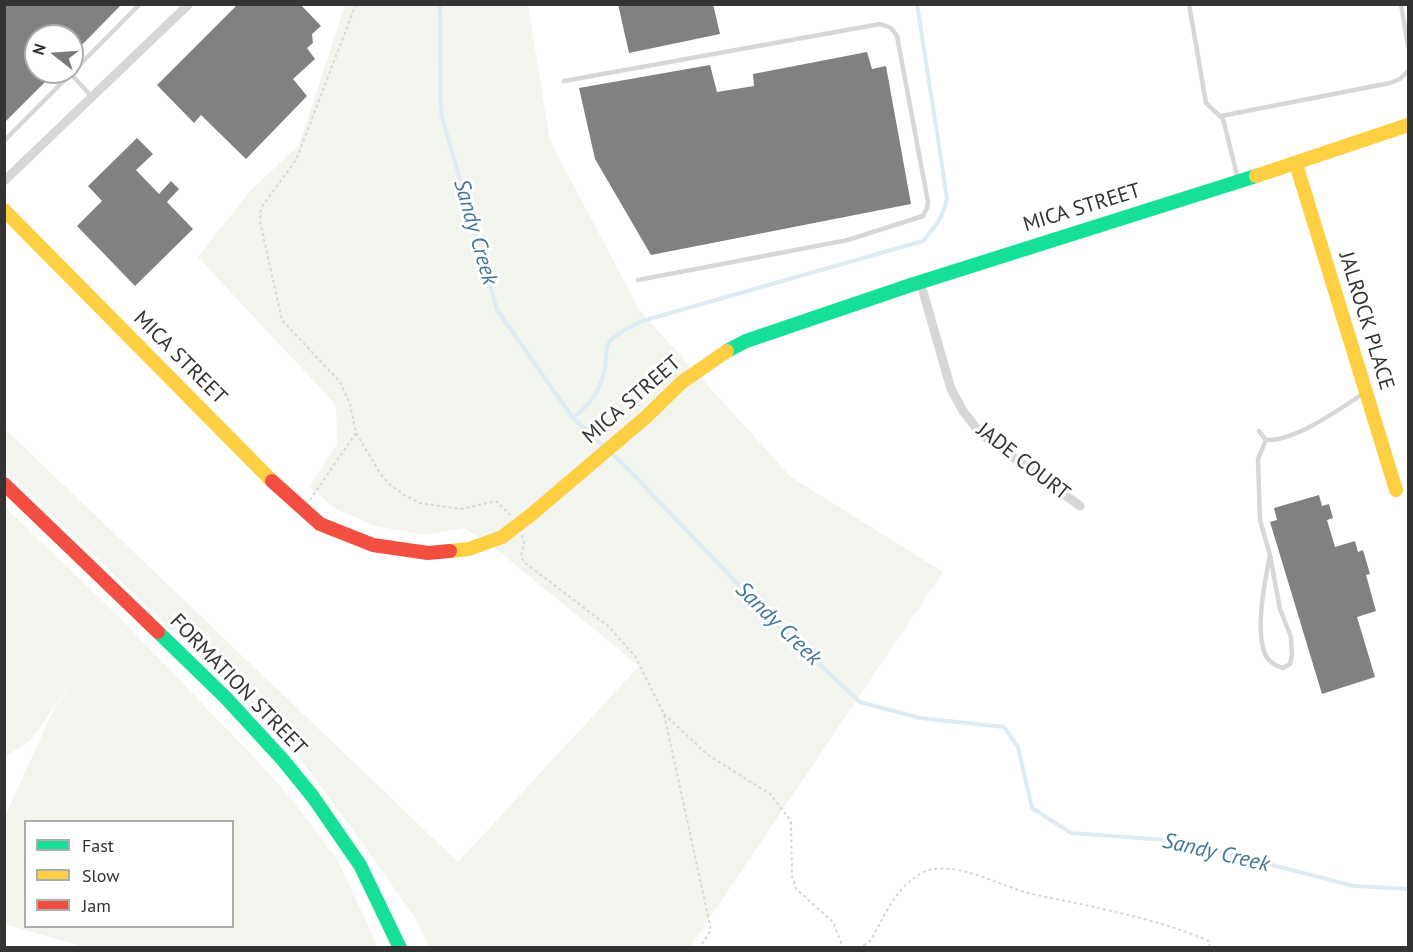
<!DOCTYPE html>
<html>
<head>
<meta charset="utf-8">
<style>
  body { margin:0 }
  #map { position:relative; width:1413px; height:952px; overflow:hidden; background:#fff; font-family:"PT Sans",sans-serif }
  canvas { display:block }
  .frame { position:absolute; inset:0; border:6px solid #333; pointer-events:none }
  .legend { position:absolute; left:24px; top:820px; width:210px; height:108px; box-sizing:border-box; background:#fff; border:2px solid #adadad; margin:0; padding:8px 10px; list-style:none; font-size:18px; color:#333 }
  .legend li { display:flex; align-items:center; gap:12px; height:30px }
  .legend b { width:30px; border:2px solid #adadad }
  .north { position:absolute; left:24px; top:24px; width:60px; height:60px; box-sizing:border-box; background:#fff; border:2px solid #adadad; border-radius:50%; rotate:287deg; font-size:16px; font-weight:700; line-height:24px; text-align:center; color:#333 }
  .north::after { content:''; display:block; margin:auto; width:21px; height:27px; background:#7a7a7a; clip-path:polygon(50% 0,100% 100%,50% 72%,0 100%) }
</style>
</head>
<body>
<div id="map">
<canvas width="1413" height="952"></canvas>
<div class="frame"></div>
<ul class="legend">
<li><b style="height:8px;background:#16e098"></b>Fast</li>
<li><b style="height:8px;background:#ffcf43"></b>Slow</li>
<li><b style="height:8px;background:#f24e42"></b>Jam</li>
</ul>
<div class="north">N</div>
</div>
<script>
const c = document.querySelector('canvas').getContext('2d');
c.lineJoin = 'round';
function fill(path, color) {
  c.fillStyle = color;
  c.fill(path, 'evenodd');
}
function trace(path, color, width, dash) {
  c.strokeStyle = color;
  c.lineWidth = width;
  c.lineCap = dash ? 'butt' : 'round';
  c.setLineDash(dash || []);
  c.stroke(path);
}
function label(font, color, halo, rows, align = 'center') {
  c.font = font + ' "PT Sans",sans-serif';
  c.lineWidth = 6;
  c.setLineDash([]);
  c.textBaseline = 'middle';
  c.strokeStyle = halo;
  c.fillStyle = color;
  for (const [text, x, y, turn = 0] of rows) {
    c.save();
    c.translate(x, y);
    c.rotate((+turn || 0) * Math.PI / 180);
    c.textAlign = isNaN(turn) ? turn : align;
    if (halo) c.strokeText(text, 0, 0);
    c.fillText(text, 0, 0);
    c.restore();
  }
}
fill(new Path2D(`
  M345 5H528L550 141 640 311 791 477 943 572 690 947H429L415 918 349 824 286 740 5 470 4 428 458 862 639 666 497 550 464 528 424 535 375 526 338 510 309 487 337 444 336 405 198 257 250 191 299 145Z
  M4 506 117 615 249 752 290 797 338 861 378 947H84L5 924V816L54 709 79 671 31 740 5 757ZM26 822H232V926H26Z`), '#f1f5ed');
trace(new Path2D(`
  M440 4 441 113 497 310 573 418 626 467 774 622 860 702 920 718 1004 727 1018 747 1032 808 1071 833 1166 840 1206 848 1354 886 1408 889
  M573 418C590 404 601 390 605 368 607 359 604 349 610 341 618 332 632 326 642 321L923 241C936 226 943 218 947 198L917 4`), '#ddebf3', 4);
fill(new Path2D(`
  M4 4H122L72 55V36H36V72H55L4 123Z
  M238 4H300L321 26 312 34 313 43 307 48 315 59 293 79 307 96 246 159 201 115 194 123 157 85Z
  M618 4H713L720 34 629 53Z
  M867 52 872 69 886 66 911 204 651 255 595 159 579 88 710 65 717 92 754 86 753 74Z
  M137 138 153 154 136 170 159 194 171 181 179 189 167 202 193 229 135 286 77 226 102 201 88 186Z
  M1319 495 1322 506 1329 504 1333 518 1327 520 1335 547 1355 541 1358 552 1363 550 1370 574 1366 575 1376 611 1357 617 1375 677 1322 694 1270 522 1277 520 1274 508Z`), '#818181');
trace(new Path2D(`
  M356 4 296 160 261 208 260 222 282 320 340 382 350 404 356 433 380 473 389 484 404 495 420 503 461 509 496 501 510 515
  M310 500 356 433
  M522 535 524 543 521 557 524 562 608 626 635 656 664 714 711 930 699 948
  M664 714 708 755 770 794 791 821 792 876 796 889 833 922 843 948
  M858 948C861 946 867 944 870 941 873 937 876 930 879 925 890 904 903 881 926 871 956 860 1002 887 1032 894 1092 907 1153 917 1209 941L1210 948`), '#d6d6d6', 2, [3, 3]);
trace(new Path2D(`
  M1189 4 1206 103 1223 119 1238 179
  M1401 4 1408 46
  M71 74 92 97
  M564 81 880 24 891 28 897 36 928 202 927 208 923 216 848 240 638 280
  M1221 116 1390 83 1400 79 1408 71
  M4 141 140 4
  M1259 431 1266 440C1294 442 1340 409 1364 393
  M1266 440 1258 459 1260 520 1270 555 1280 609 1291 637 1292 655 1290 664 1283 668C1276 666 1268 661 1265 654 1255 629 1265 581 1270 555`), '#d7d7d7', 4.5);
trace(new Path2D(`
  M4 181 189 4
  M920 281 951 389 963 411 980 433 1080 506`), '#d7d7d7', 9);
trace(new Path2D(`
  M727 351 746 341 911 285 1256 176
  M158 632 226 698 283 760 313 797 360 865 400 948`), '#16e098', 14);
trace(new Path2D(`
  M1296 164 1396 490
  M1256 176 1408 125
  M4 210 272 481
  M450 551 469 549 502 537 532 514 646 417 682 382 727 351`), '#ffcf43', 14);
trace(new Path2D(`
  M272 481 320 524 373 545 428 553 450 551
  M4 484 158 632`), '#f24e42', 14);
label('21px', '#333', '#fff', [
  ["MICA STREET",1082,208,-17],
  ["JALROCK PLACE",1366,321,73],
  ["MICA STREET",180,358,45],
  ["MICA STREET",632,400,-41],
  ["JADE COURT",1023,462,38],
  ["FORMATION STREET",238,685,46]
]);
label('italic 22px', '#3f7597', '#fff', [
  ["Sandy Creek",475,232,74],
  ["Sandy Creek",778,624,44],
  ["Sandy Creek",1216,853,13]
]);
</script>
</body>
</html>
